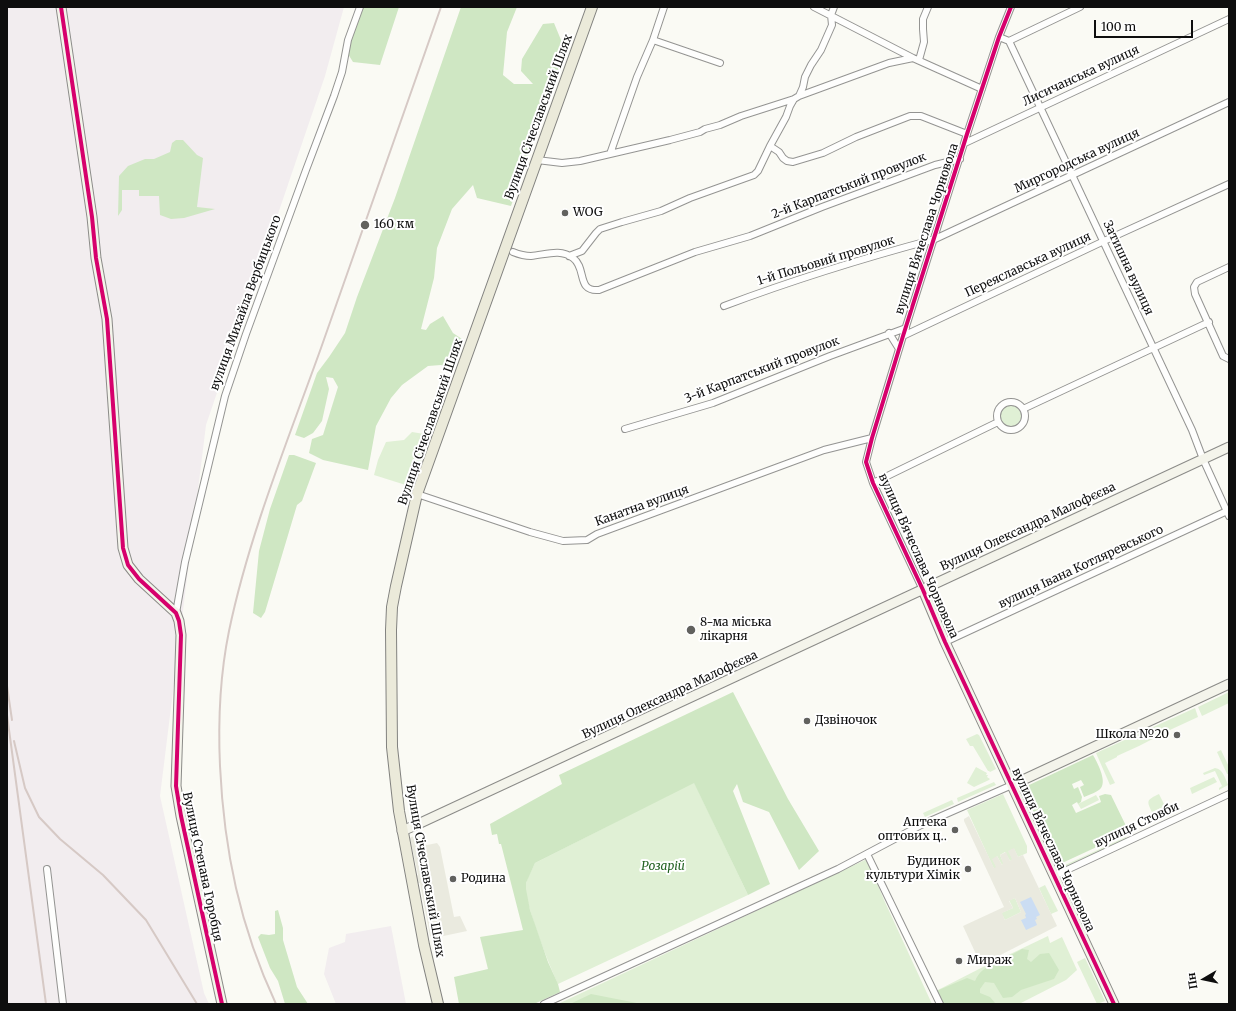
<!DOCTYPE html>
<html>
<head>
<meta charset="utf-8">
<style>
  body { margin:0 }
  #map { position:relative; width:1236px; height:1011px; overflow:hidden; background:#fafaf4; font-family:Merriweather,serif }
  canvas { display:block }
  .frame { position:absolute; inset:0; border:8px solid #0e0e0e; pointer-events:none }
  .north { position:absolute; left:1184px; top:959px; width:40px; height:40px; -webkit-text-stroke:3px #fff; paint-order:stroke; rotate:261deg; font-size:11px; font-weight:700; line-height:16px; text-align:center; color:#0e0e0e }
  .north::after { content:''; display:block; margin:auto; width:14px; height:18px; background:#0e0e0e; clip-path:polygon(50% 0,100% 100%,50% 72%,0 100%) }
  .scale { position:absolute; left:1094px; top:20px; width:99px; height:18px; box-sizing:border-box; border:2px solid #0e0e0e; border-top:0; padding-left:5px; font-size:12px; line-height:14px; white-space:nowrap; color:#0e0e0e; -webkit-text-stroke:3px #fff; paint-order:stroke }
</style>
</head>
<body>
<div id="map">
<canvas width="1236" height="1011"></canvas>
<div class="frame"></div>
<div class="north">Пн</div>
<div class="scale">100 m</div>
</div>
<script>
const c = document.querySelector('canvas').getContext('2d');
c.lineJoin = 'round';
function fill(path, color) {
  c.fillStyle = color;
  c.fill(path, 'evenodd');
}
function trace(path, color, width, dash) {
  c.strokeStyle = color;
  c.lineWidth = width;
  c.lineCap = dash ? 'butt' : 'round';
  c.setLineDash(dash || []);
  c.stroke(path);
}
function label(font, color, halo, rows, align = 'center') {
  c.font = font + ' Merriweather,serif';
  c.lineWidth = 4;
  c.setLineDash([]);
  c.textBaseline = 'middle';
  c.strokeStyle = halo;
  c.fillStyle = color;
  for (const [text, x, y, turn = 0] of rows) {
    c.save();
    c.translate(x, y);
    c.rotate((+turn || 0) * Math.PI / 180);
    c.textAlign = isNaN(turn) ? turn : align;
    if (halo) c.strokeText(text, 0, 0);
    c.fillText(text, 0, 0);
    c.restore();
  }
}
fill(new Path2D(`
  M7 7H344L325 76 206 425 160 796 204 993 209 1004H7Z
  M391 926 406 1004H336L324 974 329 948 345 942 346 934Z`), '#f2edef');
fill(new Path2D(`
  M1000 416a11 11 0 1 1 22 0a11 11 0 1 1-22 0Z
  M412 432 430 435 412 487 374 475 378 460 386 442 404 440Z
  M1229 692V703L1202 716 1198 707Z
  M1195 708 1198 717 1172 729 1139 746 1117 756V757L1105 763 1115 783 1110 785 1096 753Z
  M977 734 979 735 996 769 990 772 989 771H988L973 746H970L966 739Z
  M1221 750 1229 767V774H1227L1217 752Z
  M976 767 987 773 986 775H988L987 777 990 779 989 780 974 787 967 783Z
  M1215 768C1223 769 1225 778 1228 785L1219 790V788L1222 786 1215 771 1204 775 1203 773Z
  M1214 777 1217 782 1192 794 1190 788Z
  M694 782 748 895 558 984C550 966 522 899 526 883 528 876 532 869 535 863Z
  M994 782 996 785 958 802 957 798Z
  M1019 792H1021L1057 868 1056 870Z
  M1003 794 1027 846V853L1018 857 1014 849 1012 860 1010 861 1005 852 1000 855 1004 864 1002 865 997 856 996 868 994 869 967 810Z
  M1159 794 1165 806 1152 812C1146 800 1147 800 1159 794Z
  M1096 795 1099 800 1081 809 1078 804Z
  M952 800 954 804 925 817 923 813Z
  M1170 807 1171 810 1174 808 1175 810 1155 820 1153 815Z
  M1126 837 1127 839 1066 867 1065 865Z
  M867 859 884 900 932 1004H558Z
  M1045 885 1058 911 1051 914 1039 888Z
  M1015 898 1021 912 1005 920 1001 913 1013 908 1009 900Z
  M1020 932 1026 934 1029 937 1015 944 1013 936Z
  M1048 936 1050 943 1062 937 1077 970 1066 980 1019 1004H940L934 992 981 968Z
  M1085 958 1105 1001 1097 1004 1077 962Z`), '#e0f0d5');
fill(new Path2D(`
  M362 7H399L380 65 353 62 348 54 351 40Z
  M461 7H517L507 32 503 75 514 84H533L521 71 522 59 543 24 554 23 561 40 567 48 548 97 511 206 477 198 473 185 452 209 437 248 434 278 421 329 426 330 430 324 443 316 453 333 462 339 452 368 441 365 428 366 402 385 391 398 376 426 368 470 323 460 309 453 312 439 323 435 338 387 333 378 326 377 329 389 322 421 313 433 304 438 295 435 317 373 329 357 345 333 357 297 395 198Z
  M176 140H183L197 155 203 158 197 207 215 209 184 218 171 219 160 215 159 196H139V190H122V210L118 216 119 176 128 166 145 159H154L170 152 172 143Z
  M289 455H294L316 463 302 501 297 505 265 612 261 618 253 613 259 551 270 509Z
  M733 692 788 799 819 851 799 870 769 812 743 802 737 784 733 791 770 884 748 895 694 783 535 863 526 883V889L530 910 548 962 558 984 560 992 534 1004H459L454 977 488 969 480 937 523 930 501 844H499L497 834 492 835 490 824 562 784 559 775Z
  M1093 755C1097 762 1107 780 1101 788 1098 792 1089 795 1084 797L1080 787 1084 785 1081 780 1072 784 1074 789 1078 787 1082 797 1081 802 1078 804 1077 802 1072 805 1076 813 1101 802 1099 796 1105 794 1111 795 1129 832 1060 864 1056 861 1024 792 1025 788 1027 786Z
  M278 910 283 928V940L297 987 308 1004H285L278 981 270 968 258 937 261 934 269 935 275 934V911Z
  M1022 949 1029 950 1027 959 1031 962 1040 954 1049 953 1059 970 1054 979 1021 990 1012 997 1003 998 994 983 985 982 980 989V993L990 997 995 1003 994 1004H940L934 992 967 978 975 981C980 969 989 966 1000 960L1005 966 1010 962 1011 955Z
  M591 994 642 1004H570Z`), '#cfe7c3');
fill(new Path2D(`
  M969 816 994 868 996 867 992 859 997 856 1002 865 1003 863 1000 855 1006 852 1010 861 1012 859 1008 851 1014 848 1018 857 1023 855 1057 926 981 965 963 926 1004 907 964 821V819ZM1015 898 1021 912 1005 920 1002 913 1013 908 1009 901Z
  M419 835 421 841 424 844 427 845 437 843 440 847 454 917 460 916 467 931 434 938 430 936 420 883H418L416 876 418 875 410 838 411 837Z`), '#eaeadf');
fill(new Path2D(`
  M1031 897 1040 915 1036 917 1037 919 1035 920 1037 925 1026 930 1021 920 1026 918 1025 915 1026 914 1020 902Z`), '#cbddf3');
const street = new Path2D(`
  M664 7 653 40 720 63
  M814 7 913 58 982 89
  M999 37 1009 41 1192 430 1203 459 1229 516
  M1009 41 1080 7
  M919 60 924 42 923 29V19L928 7
  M799 96 889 63 913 58
  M965 143 1229 19
  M770 146 786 117 790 106 794 99 799 96 803 87 805 77 811 65 821 50 832 25 831 15 834 7
  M610 154 637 77 653 40
  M537 160 562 163 580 161 670 140 700 132 705 129 720 125 741 116 794 99
  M513 252C518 254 525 256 531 256 545 255 560 248 573 258 587 268 576 292 599 290L695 252 750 236 822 207 935 165 960 159
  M569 256 582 251 596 233 600 229 622 222 661 211 690 198 754 175 758 171 770 146 779 152 783 158 787 161 793 162 823 153 856 137 910 116H921L967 134
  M1229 267 1197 282 1194 287 1195 294 1223 356 1229 359
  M724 306C793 280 864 258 935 239L1229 102
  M889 333 899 349
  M903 336 1104 241 1229 184
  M997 416a14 14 0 1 1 28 0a14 14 0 1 1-28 0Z
  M1023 409 1209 322
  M625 429 713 403 830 356 906 328
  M873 483 998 422
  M417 494 530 532 563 541 587 540 597 534 824 450 872 438
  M923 590 873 483 866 462 872 438 903 336 967 134 999 37 1011 7
  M176 613 185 562 225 396 246 334 306 170 334 96 342 72 348 40 360 7
  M945 642 1227 511
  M867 854 940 1004
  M47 869 63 1004
  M1054 876 1229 794
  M544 1004 838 869 921 825 1012 785`);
const secondary = new Path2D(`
  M61 7 92 217 96 258 107 319 123 548 128 565 139 579 176 613 179 621 181 635 176 786 181 816 222 1004
  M923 590 945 642 1114 1004
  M1012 785 1229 684
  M402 831 416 825 1229 447`);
const primary = new Path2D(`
  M438 1004 424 945 399 811 392 747 391 630 392 607 396 586 417 494 592 7`);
trace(street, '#949492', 8);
trace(secondary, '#8b8b88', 11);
trace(primary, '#82827f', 12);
trace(street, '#fefefd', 6);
trace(secondary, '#f4f4eb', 9);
trace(primary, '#ebeada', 10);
trace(new Path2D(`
  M7 686 12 720
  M7 715 46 1004
  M14 741 25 788 39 817 60 839 103 875 146 920 197 1004
  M276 1004C240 927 224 851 220 766 218 722 220 675 229 631 249 535 288 440 321 348 362 234 401 120 441 7`), '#d6c9c5', 2);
trace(new Path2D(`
  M61 7 92 217 96 258 107 319 123 548 128 565 139 579 176 613 179 621 181 635 176 786 181 816 222 1004
  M1011 7 999 37 967 134 903 336 872 438 866 462 873 483 923 590 945 642 1114 1004`), '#d6006c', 4);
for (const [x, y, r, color] of [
  [565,213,4,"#61615e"],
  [365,225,5,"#61615e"],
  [691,630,5,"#61615e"],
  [807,721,4,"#61615e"],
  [1177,735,4,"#61615e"],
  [955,830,4,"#61615e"],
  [968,869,4,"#61615e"],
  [453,879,4,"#61615e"],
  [959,961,4,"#61615e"]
]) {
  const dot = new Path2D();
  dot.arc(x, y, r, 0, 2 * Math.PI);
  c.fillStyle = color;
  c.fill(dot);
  trace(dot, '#fff', 1.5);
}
label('12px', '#0e0e0e', '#fff', [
  ["Лисичанська вулиця",1081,76,-25],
  ["Вулиця Січеславський Шлях",539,117,-70],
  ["Миргородська вулиця",1077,161,-25],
  ["2-й Карпатський провулок",849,186,-21],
  ["вулиця Вʼячеслава Чорновола",927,229,-72],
  ["1-й Польовий провулок",826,261,-17],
  ["Переяславська вулиця",1028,265,-25],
  ["Затишна вулиця",1128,268,65],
  ["вулиця Михайла Вербицького",246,303,-70],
  ["3-й Карпатський провулок",762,370,-21],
  ["Вулиця Січеславський Шлях",431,422,-71],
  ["Канатна вулиця",642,506,-20],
  ["Вулиця Олександра Малофєєва",1028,527,-25],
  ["вулиця Вʼячеслава Чорновола",918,556,66],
  ["вулиця Івана Котляревського",1081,567,-25],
  ["Вулиця Олександра Малофєєва",670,695,-25],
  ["вулиця Стовби",1137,825,-25],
  ["вулиця Вʼячеслава Чорновола",1053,850,65],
  ["Вулиця Степана Горобця",202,867,78],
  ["Вулиця Січеславський Шлях",425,871,80]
]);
label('12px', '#0e0e0e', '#fff', [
  ["WOG",573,213],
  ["160 км",374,225],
  ["8-ма міська",700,623],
  ["лікарня",700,637],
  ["Дзвіночок",815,721],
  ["Школа №20",1169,735,"right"],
  ["Аптека",947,823,"right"],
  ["оптових ц‥",947,837,"right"],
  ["Будинок",960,862,"right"],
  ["культури Хімік",960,876,"right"],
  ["Родина",461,879],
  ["Мираж",967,961]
], 'left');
label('italic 12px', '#236222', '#fff', [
  ["Розарій",663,867]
]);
</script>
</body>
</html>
